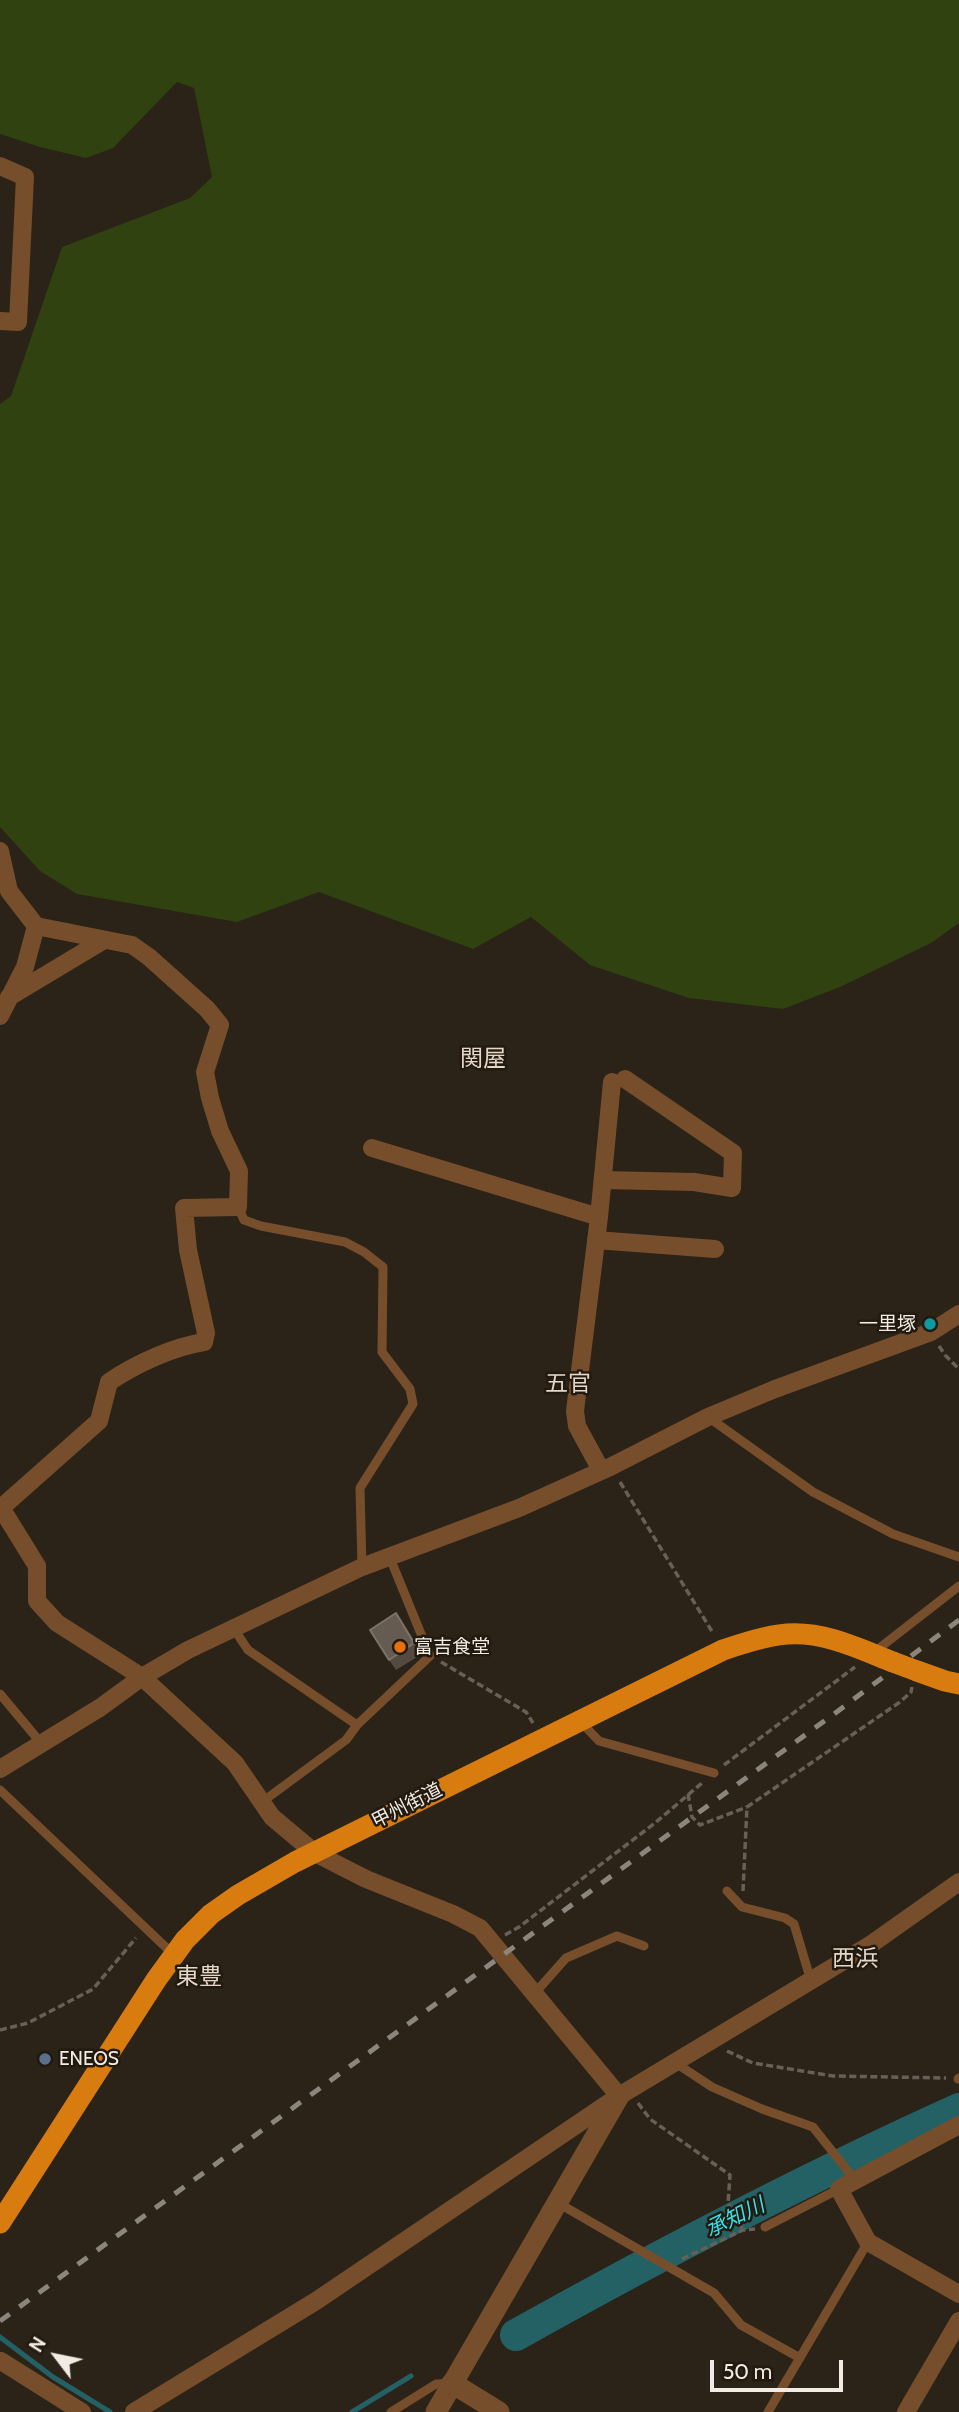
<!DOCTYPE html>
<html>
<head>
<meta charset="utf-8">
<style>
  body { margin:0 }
  #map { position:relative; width:959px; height:2412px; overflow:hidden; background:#2b2218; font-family:Cabin,sans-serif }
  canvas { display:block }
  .north { position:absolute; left:21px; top:2321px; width:70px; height:70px; -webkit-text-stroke:5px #22190f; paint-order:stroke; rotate:302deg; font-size:19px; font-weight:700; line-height:28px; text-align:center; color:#f1ebe4 }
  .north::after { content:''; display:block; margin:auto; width:24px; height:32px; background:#f1ebe4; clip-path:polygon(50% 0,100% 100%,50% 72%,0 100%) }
  .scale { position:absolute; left:710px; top:2360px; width:133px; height:32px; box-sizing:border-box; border:4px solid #f1ebe4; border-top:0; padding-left:9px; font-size:21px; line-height:24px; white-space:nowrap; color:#f1ebe4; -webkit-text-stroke:5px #22190f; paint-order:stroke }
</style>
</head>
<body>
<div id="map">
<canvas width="959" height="2412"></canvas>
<div class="north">N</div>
<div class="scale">50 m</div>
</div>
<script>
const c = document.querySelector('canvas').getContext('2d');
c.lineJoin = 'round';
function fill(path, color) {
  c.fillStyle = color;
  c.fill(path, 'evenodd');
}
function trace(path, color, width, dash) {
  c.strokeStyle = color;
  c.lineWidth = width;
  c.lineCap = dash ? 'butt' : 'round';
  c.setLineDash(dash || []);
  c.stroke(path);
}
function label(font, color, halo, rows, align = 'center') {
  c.font = font + ' Cabin,"Noto Sans JP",sans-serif';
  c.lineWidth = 5;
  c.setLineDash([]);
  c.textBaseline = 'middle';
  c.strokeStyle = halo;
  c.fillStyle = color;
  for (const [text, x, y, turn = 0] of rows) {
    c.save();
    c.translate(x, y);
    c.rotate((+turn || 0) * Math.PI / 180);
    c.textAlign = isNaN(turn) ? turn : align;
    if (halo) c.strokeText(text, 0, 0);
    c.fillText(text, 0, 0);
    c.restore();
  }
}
fill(new Path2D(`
  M0 0H959V923L931 943 840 987 783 1009 689 998 590 965 531 917 473 949 319 892 237 922 77 894 40 871 0 827V404L11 396 62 247 190 198 212 177 194 88 177 82 113 148 86 158 40 147 0 134Z`), '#2f4210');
trace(new Path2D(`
  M0 2337 53 2377 110 2412
  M352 2412 411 2376`), '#236165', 5);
trace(new Path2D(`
  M516 2335C661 2254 808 2177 959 2109`), '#236165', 32);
trace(new Path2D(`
  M939 1346 945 1355 959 1369
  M620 1482 713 1633
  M441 1662 526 1712 533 1723
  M724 1765 855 1667
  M688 1794 692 1817 700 1825 747 1807
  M743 1891 747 1807 900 1702 911 1692 912 1687
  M505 1935 519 1927 655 1823 702 1783
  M0 2030 28 2023 93 1989 136 1938
  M727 2051 753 2063 833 2076 946 2078
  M638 2103 650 2119 730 2175 728 2204 743 2230
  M682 2259 743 2230 755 2229`), '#686057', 3.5, [7, 3.5]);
trace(new Path2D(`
  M238 1207 244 1220 261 1226 345 1242 364 1252 383 1267 382 1352 410 1389 413 1404 360 1488 362 1567
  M708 1417 813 1492 893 1534 959 1557
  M234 1629 248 1650 357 1725
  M873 1653 959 1586
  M0 1694 41 1743
  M580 1721 599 1741 714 1773
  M0 1790 174 1955
  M262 1802 346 1740 357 1725 430 1656 390 1558
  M727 1891 742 1907 785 1918 794 1924 811 1981
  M534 1994 566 1958 617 1936 644 1946
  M674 2062 712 2087 762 2109 813 2127 855 2180
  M958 2079 959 2078
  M558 2203 714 2293 741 2325 800 2358
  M765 2227 839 2189
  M391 2412 436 2384 451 2383
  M768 2412 868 2242`), '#764e2b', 9);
trace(new Path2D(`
  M0 166 25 177 18 322 0 321
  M0 851 9 891 36 926 25 967 0 1016
  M9 997 104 940
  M372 1148 599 1217
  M603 1180 694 1182 732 1188 733 1153 625 1079
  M596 1240 715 1249
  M601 1470 577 1426 575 1411 599 1217 612 1082
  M0 1506 37 1566V1601L57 1623 142 1677 235 1763 272 1817 315 1853 366 1879 453 1914 480 1928 619 2096
  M1 1508 99 1421 109 1382C136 1364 172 1347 204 1342L206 1333 188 1250 184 1208 238 1207 239 1171 220 1131 210 1098 205 1072 220 1025 207 1009 149 957 132 945 36 926
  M0 1769 101 1707 142 1677 188 1650 362 1567 519 1508 610 1467 708 1417 775 1389 931 1332 959 1314
  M959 2125 839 2189 868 2242 959 2294
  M1 2361 82 2412
  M134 2412 316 2301 619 2096 870 1945 959 1882
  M906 2412 959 2321`), '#764e2b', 18);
trace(new Path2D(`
  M452 2383 499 2412
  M436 2412 619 2096`), '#764e2b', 21);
trace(new Path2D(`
  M917 1671 945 1681 959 1684
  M0 2223 156 1980 185 1940 211 1914 238 1895 295 1862 723 1650C744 1643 765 1636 787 1634 824 1631 860 1649 893 1662`), '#d87c10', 21);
trace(new Path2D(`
  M0 2321 834 1714 959 1620`), '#8c857c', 5, [12, 12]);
trace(new Path2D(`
  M893 1662 917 1671`), '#d87c10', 21);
fill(new Path2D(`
  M404 1624 422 1654 396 1670 389 1660Z`), '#544a3f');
fill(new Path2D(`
  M396 1613 404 1624 422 1654 414 1643Z`), '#3c3328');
const building = new Path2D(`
  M396 1613 414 1643 389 1660 370 1630Z`);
fill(building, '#655b51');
trace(building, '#7b7268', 2);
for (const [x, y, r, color] of [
  [930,1324,7,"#0f9aa8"],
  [400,1647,7,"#e8710a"],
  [45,2059,7,"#5c6f8a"]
]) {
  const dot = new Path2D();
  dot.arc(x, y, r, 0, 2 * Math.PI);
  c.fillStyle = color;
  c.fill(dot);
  trace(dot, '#22190f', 2.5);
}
label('19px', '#f1ebe4', '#22190f', [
  ["一里塚",916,1324,"right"],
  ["富吉食堂",414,1647],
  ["ENEOS",59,2059]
], 'left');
label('19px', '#f1ebe4', '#22190f', [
  ["甲州街道",407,1806,-27]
]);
label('italic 21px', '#32e3ed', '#22190f', [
  ["承知川",735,2218,-26]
]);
label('23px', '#e4d7c9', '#22190f', [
  ["関屋",483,1059],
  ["五官",568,1384],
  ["西浜",855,1959],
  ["東豊",199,1977]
]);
</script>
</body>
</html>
